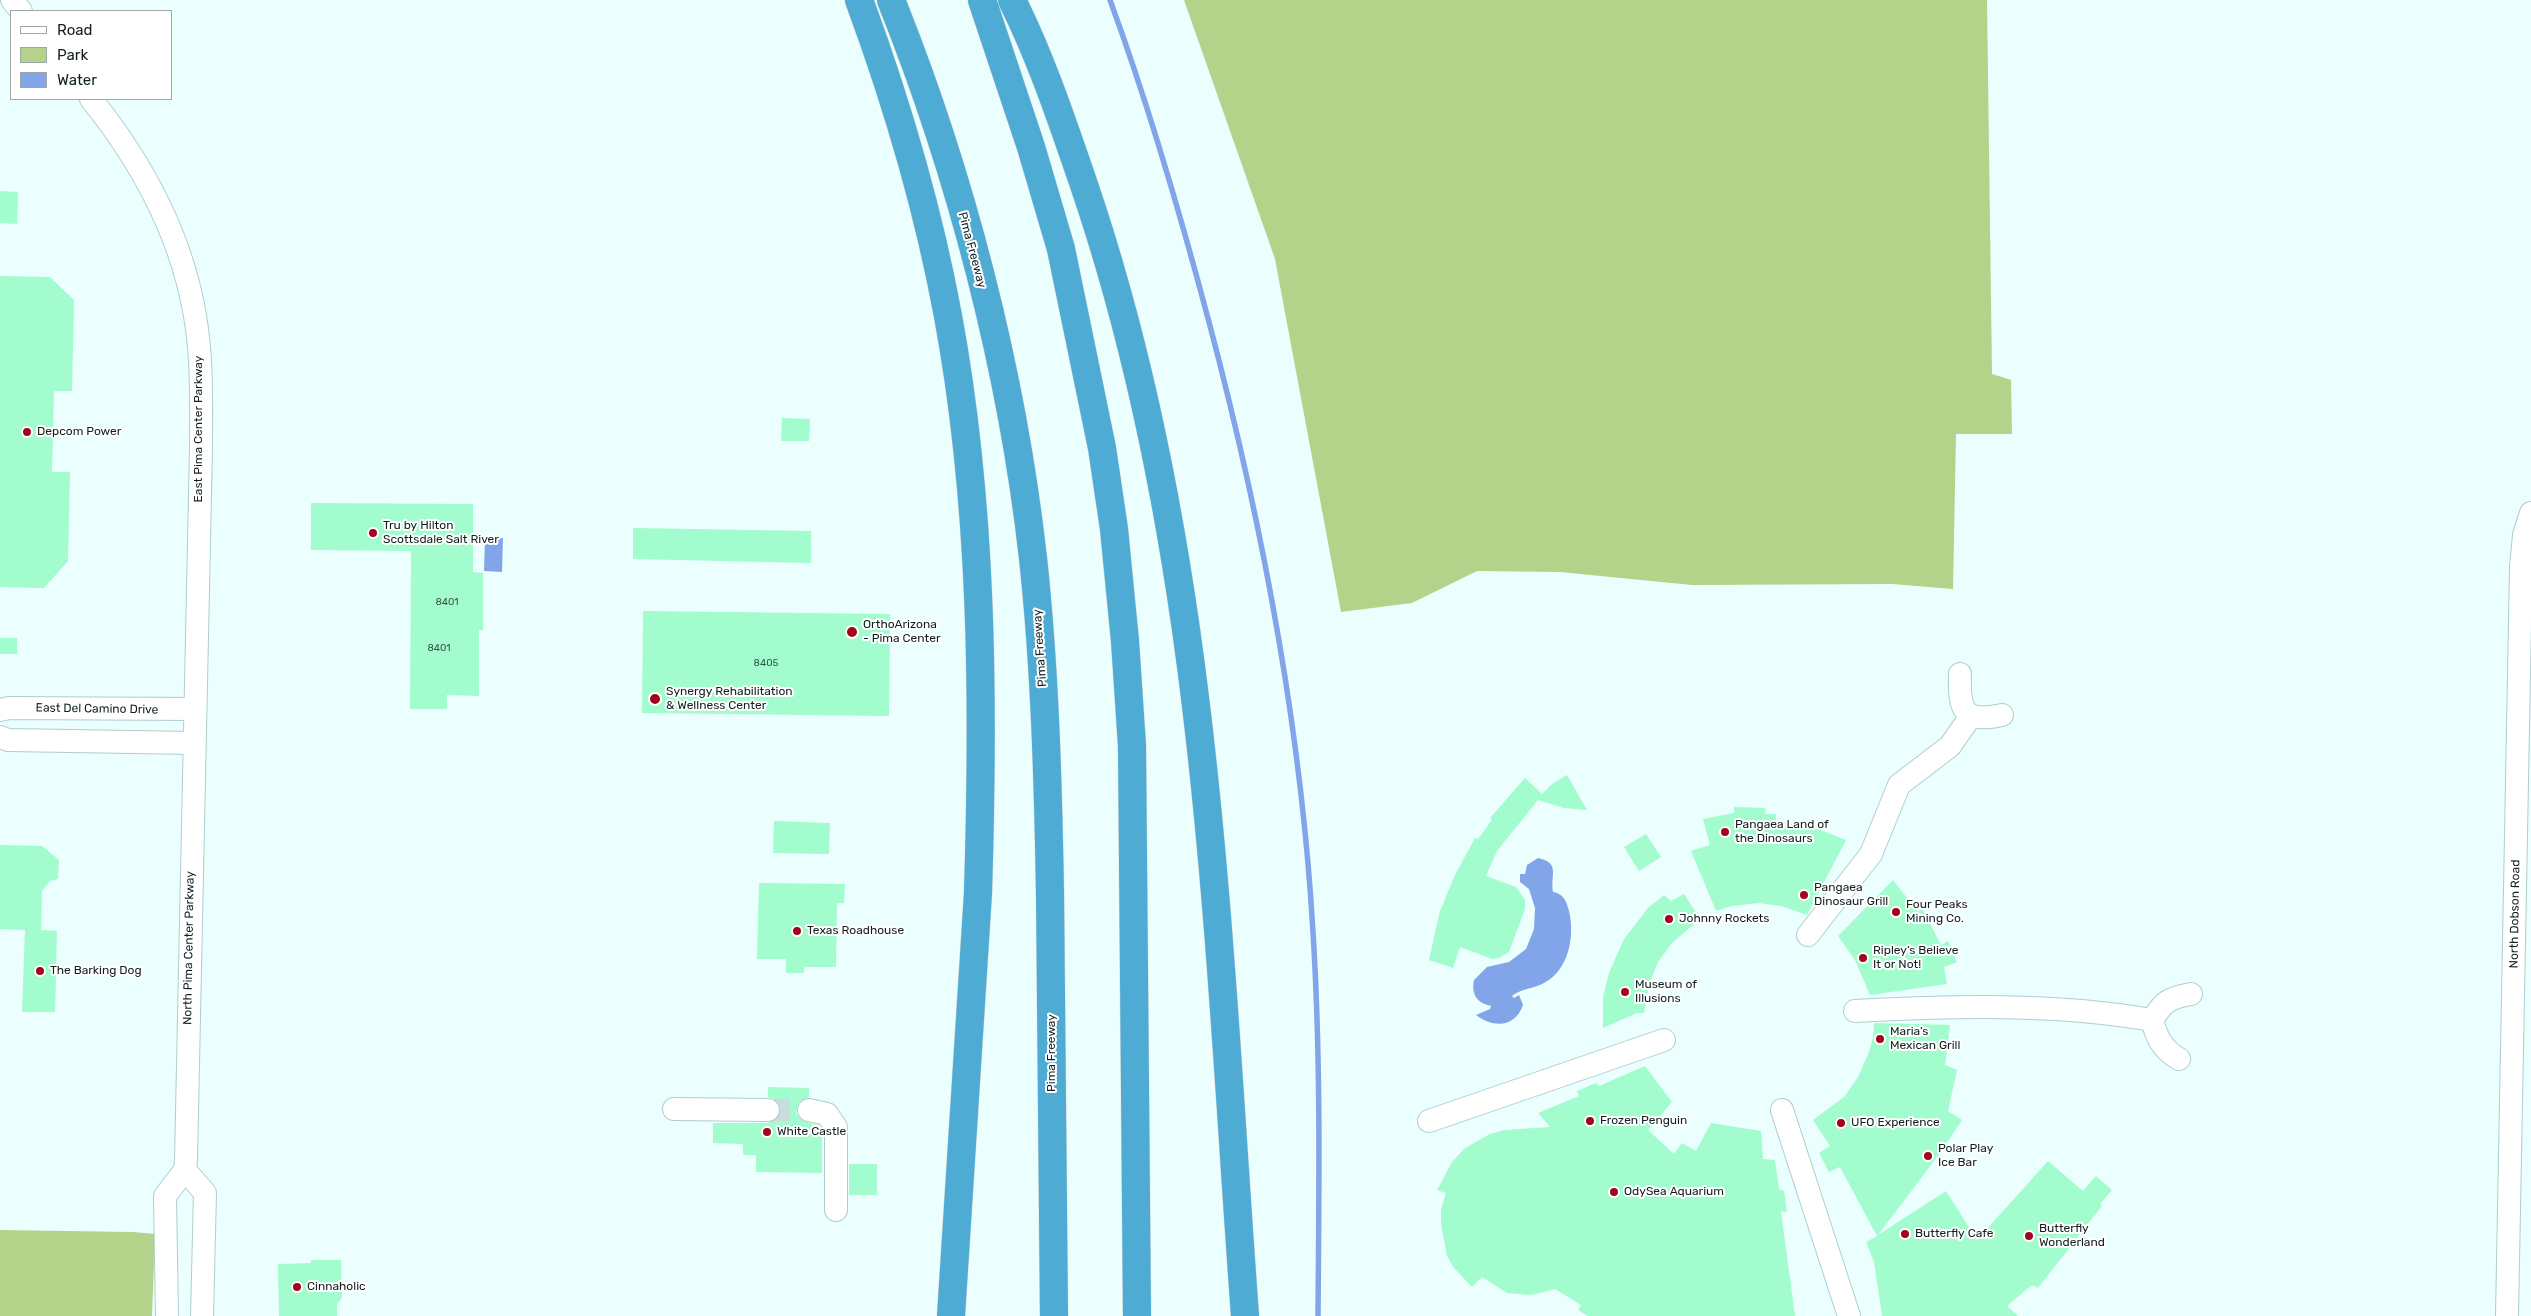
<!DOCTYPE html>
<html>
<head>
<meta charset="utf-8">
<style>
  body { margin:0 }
  #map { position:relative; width:2531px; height:1316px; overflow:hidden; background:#ebfffe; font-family:Rubik,sans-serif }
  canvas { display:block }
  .legend { position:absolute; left:10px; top:10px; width:162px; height:90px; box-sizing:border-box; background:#fff; border:1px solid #a0a5a5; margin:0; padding:6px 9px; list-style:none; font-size:15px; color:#121f1f }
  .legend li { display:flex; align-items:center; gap:10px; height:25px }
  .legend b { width:25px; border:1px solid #a0a5a5 }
</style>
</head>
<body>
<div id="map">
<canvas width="2531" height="1316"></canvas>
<ul class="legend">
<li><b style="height:6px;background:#fff"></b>Road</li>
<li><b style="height:14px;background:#b4d289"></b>Park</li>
<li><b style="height:14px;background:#82a4e9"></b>Water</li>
</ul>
</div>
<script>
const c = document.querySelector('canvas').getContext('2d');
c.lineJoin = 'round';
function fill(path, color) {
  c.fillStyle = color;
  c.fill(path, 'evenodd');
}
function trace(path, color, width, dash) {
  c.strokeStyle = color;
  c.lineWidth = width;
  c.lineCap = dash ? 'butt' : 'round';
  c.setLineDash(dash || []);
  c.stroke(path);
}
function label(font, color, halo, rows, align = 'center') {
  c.font = font + ' Rubik,sans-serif';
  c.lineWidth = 4;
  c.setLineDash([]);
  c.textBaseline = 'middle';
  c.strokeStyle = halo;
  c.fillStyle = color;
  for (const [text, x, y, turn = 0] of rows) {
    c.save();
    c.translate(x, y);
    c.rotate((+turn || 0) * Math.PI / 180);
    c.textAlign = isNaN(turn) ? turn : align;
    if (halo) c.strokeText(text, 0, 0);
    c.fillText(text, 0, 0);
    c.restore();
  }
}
fill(new Path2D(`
  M1184 0H1987L1992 374 2011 380 2012 434H1956L1953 589 1892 584 1692 585 1560 572 1477 571 1412 603 1341 612 1275 259Z
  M0 1230 133 1232 155 1234 152 1316H0Z`), '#b4d289');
fill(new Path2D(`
  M485 538H503L502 572 484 571Z
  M1538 858C1561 863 1550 875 1553 892 1563 893 1567 902 1569 911 1575 936 1569 970 1544 983 1533 989 1522 988 1512 996L1514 998 1519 995 1523 1005C1515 1028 1493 1028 1476 1015L1490 1009 1491 1006C1477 1003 1471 994 1474 980L1487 967 1509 962 1526 949 1534 929 1535 908 1529 889 1520 882V874H1525L1527 865Z`), '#82a4e9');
trace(new Path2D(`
  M1110 0C1149 106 1180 213 1209 322 1262 522 1301 725 1313 932 1321 1060 1319 1188 1318 1316`), '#82a4e9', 5.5);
fill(new Path2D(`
  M0 191 18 192 17 224 0 223Z
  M0 276 50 277 74 300 72 391H54L52 472H70L68 561 44 588 0 587Z
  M782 418 810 419 809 441H781Z
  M311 503 473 504V572L483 573V630H479V696L447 695V709H410L411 551 311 550Z
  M633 528 811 531V563L633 559Z
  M643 611 890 614 889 716 642 713Z
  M0 638H17V654H0Z
  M1567 775 1587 810 1564 808 1538 800 1497 851 1486 876 1516 887 1525 900V909L1509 952 1499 958 1492 959 1460 947 1453 968 1429 960 1440 911 1455 875 1475 838 1478 839 1492 820 1490 818 1525 778 1542 794 1552 784Z
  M1734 807 1766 808 1765 814H1776V821L1815 828 1846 840 1807 915 1781 906 1758 903 1732 906 1716 911 1691 851 1710 845 1703 819 1734 813Z
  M774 821 830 823 829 854 773 853Z
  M1646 834 1661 857 1639 871 1624 847Z
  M0 845 42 846 59 860 58 879 50 881 42 891 41 930 57 931 55 1012H22L25 930 0 929Z
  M1893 880 1918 912 1922 908 1941 945 1948 941 1957 962 1944 967 1947 984 1870 995 1855 960 1838 936Z
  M759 883 845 884 844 903H837L836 967H804V973H786V959H757Z
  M1684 894 1700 919 1672 943 1658 962 1649 984 1644 1013H1637L1603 1028V997L1609 973 1624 939 1648 908 1664 895 1671 901Z
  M1874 1023 1950 1025 1945 1065 1957 1070 1948 1111 1962 1120 1940 1153 1878 1235 1946 1191 1977 1240 2048 1161 2083 1191 2096 1176 2112 1190 2100 1204 2102 1206 2038 1288 2032 1285 2007 1306 2018 1316H1882L1874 1262 1866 1242 1877 1236 1840 1167 1829 1172 1819 1153 1830 1146 1813 1120 1844 1097 1858 1077 1869 1052 1873 1037Z
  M1645 1066 1672 1102 1648 1130 1674 1154 1682 1143 1696 1151 1711 1123 1761 1131 1763 1159 1775 1160 1779 1189 1784 1191 1787 1212 1781 1211 1795 1316H1588L1578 1310 1581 1305 1555 1289 1531 1295 1507 1293 1482 1277 1472 1287 1454 1268 1447 1256 1441 1224V1209L1446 1193 1437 1190 1452 1162 1465 1148 1490 1134 1505 1130 1550 1127 1538 1113 1579 1096 1577 1091 1596 1083 1599 1086Z
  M768 1087 809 1088V1097L799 1102 796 1113 801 1120 819 1126 822 1130V1173L756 1172V1155H743V1144L713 1143V1123H768L779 1117 780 1104 775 1099 768 1097Z
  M849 1164H877V1195H849Z
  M311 1260H341L342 1298 337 1304V1316H279L278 1264 311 1263Z`), '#a2fccd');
trace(new Path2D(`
  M768 1110H809`), '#cadddd', 22, [22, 11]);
const minor = new Path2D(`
  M12 0 21 11
  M91 99C149 171 191 253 199 347 202 380 201 413 201 446L186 1160 185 1170 165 1196 167 1316
  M1960 674C1959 711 1963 723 2002 715
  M0 710 9 708 195 709
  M0 737 8 740 194 743
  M1808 935 1871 854 1899 785 1950 746 1971 716
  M1855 1011C1954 1006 2054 1003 2152 1020 2157 1038 2162 1049 2179 1059
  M2152 1020C2164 1001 2169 998 2191 994
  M674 1109 768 1110
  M809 1110 827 1114 836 1127V1210
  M1782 1110 1849 1316
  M1429 1121 1664 1040
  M185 1170 205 1193 202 1316
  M2507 1316 2521 567 2524 535 2531 513`);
const highway = new Path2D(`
  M859 0C897 103 928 208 948 316 983 505 984 700 978 893L951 1316
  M891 0C961 174 1012 371 1033 558 1045 669 1048 781 1050 893 1052 1034 1053 1175 1054 1316
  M982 0 1031 147 1061 249 1102 448 1114 529 1125 641 1132 746 1137 1316
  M1012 0C1041 58 1062 121 1083 182 1208 547 1217 935 1245 1316`);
trace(minor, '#adcecd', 24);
trace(highway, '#d9dbdb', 29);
trace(minor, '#fff', 22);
trace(highway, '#4eabd4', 28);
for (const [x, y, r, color] of [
  [27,432,5,"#a2041d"],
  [373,533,5,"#a2041d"],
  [852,632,6,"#a2041d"],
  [655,699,6,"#a2041d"],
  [1725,832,5,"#a2041d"],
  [1804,895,5,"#a2041d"],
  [1896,912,5,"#a2041d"],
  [1669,919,5,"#a2041d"],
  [797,931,5,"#a2041d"],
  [1863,958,5,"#a2041d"],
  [40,971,5,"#a2041d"],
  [1625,992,5,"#a2041d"],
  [1880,1039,5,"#a2041d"],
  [1590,1121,5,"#a2041d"],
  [1841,1123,5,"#a2041d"],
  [767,1132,5,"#a2041d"],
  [1928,1156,5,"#a2041d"],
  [1614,1192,5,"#a2041d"],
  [1905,1234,5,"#a2041d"],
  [2029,1236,5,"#a2041d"],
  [297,1287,5,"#a2041d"]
]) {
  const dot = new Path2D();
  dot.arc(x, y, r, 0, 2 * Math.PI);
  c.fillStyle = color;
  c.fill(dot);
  trace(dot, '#fff', 2);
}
label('10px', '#36564a', null, [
  ["8401",447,602],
  ["8401",439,648],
  ["8405",766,663]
]);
label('12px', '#121f1f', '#fff', [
  ["Pima Freeway",972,250,75],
  ["East Pima Center Parkway",199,429,-90],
  ["Pima Freeway",1040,648,-94],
  ["East Del Camino Drive",97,709,1],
  ["North Dobson Road",2515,914,-89],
  ["North Pima Center Parkway",189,948,-89],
  ["Pima Freeway",1052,1053,-90]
]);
label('12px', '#121f1f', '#fff', [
  ["Depcom Power",37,432],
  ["Tru by Hilton",383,526],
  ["Scottsdale Salt River",383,540],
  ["OrthoArizona",863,625],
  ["- Pima Center",863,639],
  ["Synergy Rehabilitation",666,692],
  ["& Wellness Center",666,706],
  ["Pangaea Land of",1735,825],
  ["the Dinosaurs",1735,839],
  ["Pangaea",1814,888],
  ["Dinosaur Grill",1814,902],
  ["Four Peaks",1906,905],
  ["Mining Co.",1906,919],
  ["Johnny Rockets",1679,919],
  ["Texas Roadhouse",807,931],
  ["Ripley’s Believe",1873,951],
  ["It or Not!",1873,965],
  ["The Barking Dog",50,971],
  ["Museum of",1635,985],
  ["Illusions",1635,999],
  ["Maria’s",1890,1032],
  ["Mexican Grill",1890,1046],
  ["Frozen Penguin",1600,1121],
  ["UFO Experience",1851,1123],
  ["White Castle",777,1132],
  ["Polar Play",1938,1149],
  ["Ice Bar",1938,1163],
  ["OdySea Aquarium",1624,1192],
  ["Butterfly",2039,1229],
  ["Wonderland",2039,1243],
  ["Butterfly Cafe",1915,1234],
  ["Cinnaholic",307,1287]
], 'left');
</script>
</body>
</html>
